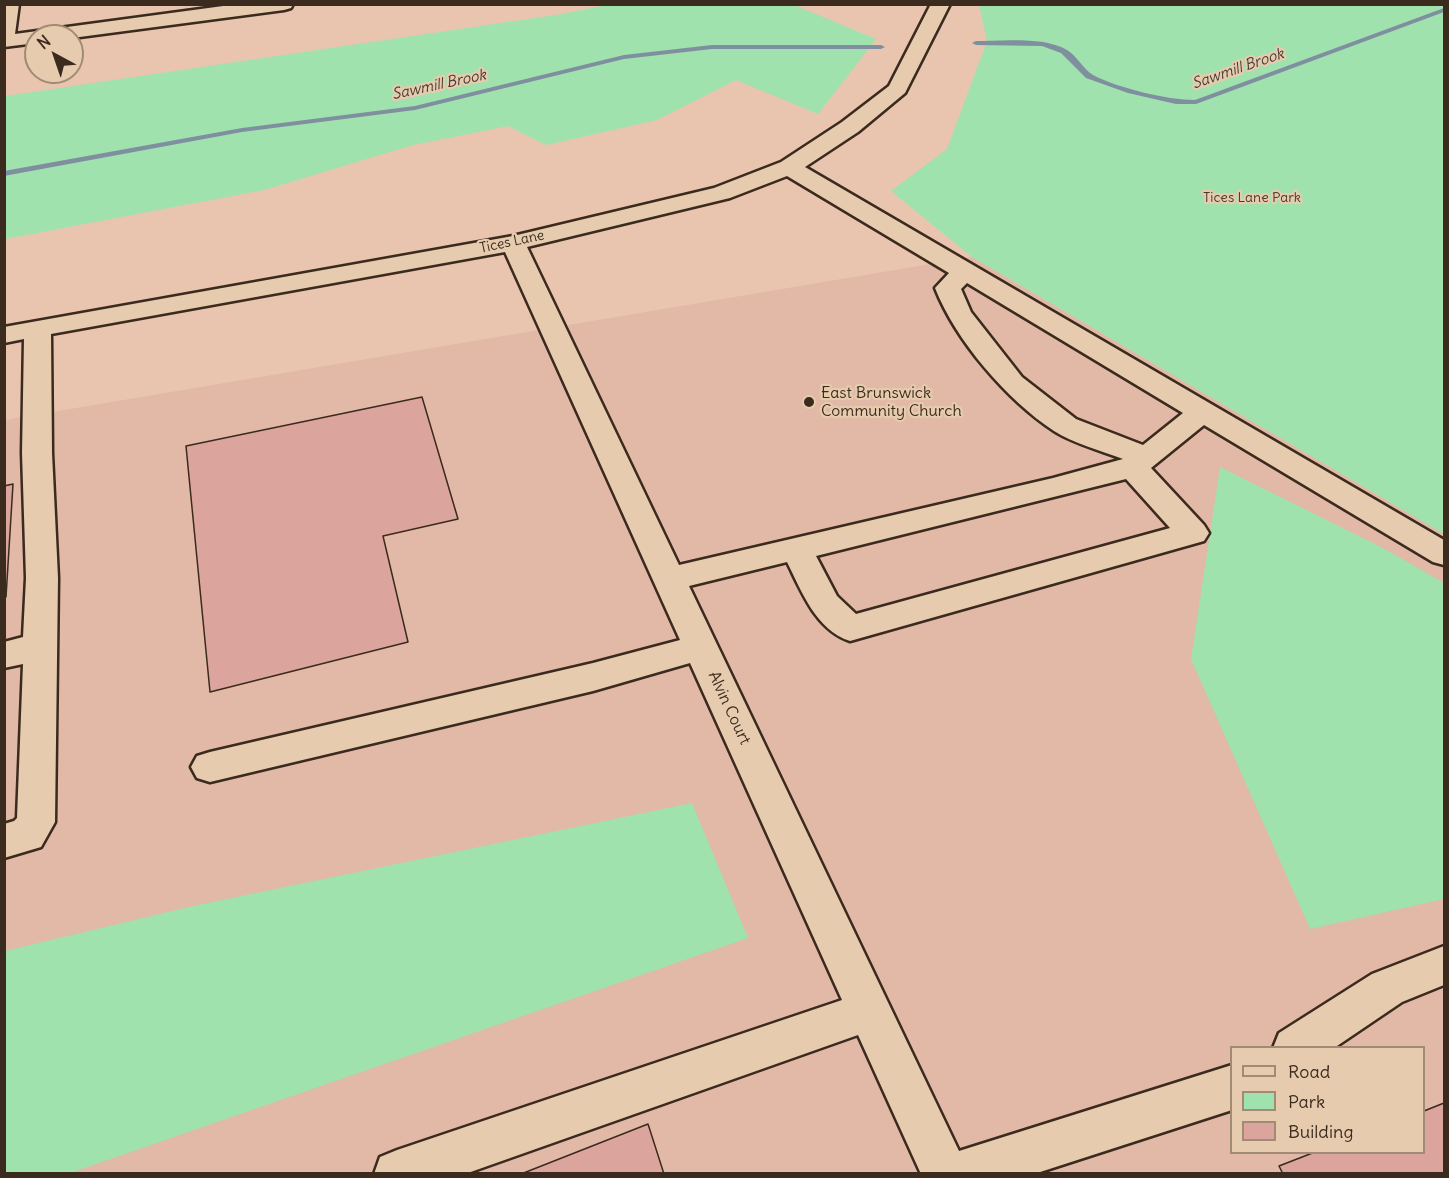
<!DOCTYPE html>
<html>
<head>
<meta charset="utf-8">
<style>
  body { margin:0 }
  #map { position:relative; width:1449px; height:1178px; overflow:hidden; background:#e9c5af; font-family:Delius,sans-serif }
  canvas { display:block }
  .frame { position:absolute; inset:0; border:6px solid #3b2a1e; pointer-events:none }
  .legend { position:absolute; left:1230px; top:1046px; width:195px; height:108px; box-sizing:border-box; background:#e6cbae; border:2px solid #a28b74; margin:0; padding:8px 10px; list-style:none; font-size:18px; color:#3b2a1e }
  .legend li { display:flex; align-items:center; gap:12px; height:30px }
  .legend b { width:30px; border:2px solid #a28b74 }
  .north { position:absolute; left:24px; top:24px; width:60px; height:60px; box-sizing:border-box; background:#e6cbae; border:2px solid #a28b74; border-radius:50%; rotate:320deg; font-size:16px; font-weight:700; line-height:24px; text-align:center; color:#3b2a1e }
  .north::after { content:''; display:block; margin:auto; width:21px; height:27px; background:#3b2a1e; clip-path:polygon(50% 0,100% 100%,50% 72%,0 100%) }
</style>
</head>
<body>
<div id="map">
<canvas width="1449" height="1178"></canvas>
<div class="frame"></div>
<ul class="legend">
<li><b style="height:8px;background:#e6cbae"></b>Road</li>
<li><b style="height:16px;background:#9fe2ad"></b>Park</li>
<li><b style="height:16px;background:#dba59e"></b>Building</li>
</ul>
<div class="north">N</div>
</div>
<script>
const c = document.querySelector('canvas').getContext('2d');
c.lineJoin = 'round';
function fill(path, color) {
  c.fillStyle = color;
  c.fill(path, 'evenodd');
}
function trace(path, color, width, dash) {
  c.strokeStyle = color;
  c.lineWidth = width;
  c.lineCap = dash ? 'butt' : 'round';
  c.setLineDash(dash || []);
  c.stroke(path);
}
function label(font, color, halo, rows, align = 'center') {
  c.font = font + ' Delius,sans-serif';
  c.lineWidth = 4.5;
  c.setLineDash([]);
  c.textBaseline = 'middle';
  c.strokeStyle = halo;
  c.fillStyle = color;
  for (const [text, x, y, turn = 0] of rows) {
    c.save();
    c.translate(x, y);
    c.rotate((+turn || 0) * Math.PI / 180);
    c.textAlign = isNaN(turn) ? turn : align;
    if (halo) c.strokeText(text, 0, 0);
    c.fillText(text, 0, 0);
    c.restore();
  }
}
fill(new Path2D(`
  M972 257 1444 534V1173L5 1174V420ZM1232 1048H1424V1152H1232Z`), '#e2b8a7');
fill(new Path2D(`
  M610 4 794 5 876 39 818 114 736 80 657 120 546 145 508 126 413 145 264 190 5 239V96L562 14Z
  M979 5H1444V534L972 257 891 191 947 149 987 41Z
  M1220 467 1383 548 1444 583V899L1310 929 1191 659Z
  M692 803 748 938 70 1173H5V951L193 906Z`), '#9fe2ad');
fill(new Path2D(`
  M1444 8V12L1196 104H1176L1128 93 1086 78 1061 53 1042 46 976 45 972 43 976 41C1001 41 1045 36 1067 50 1077 56 1083 69 1093 75 1118 88 1167 100 1195 100Z
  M712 45H881L885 47 881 49H712L624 59 415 110 242 132 4 176V171L242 128 415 106 624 55Z`), '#7f8fa0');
const building = new Path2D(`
  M422 397 458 519 383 536 408 642 210 692 186 446Z
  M13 484 6 597H4V486Z
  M1444 1103V1174H1283L1279 1166 1315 1152H1424V1111Z
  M648 1124 664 1174H521Z`);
fill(building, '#dba59e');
trace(building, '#3b2a1e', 1.5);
const minor = new Path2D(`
  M4 4H19L15 34 238 4H293L291 8 284 10 72 38V36H36V43L4 47Z
  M931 4H950L905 93 858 132 805 167 1444 540V565L1433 562 1204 425 1151 468 1204 525 1209 533 1204 541 850 641C816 630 802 592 787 562L689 586 959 1151 1232 1065V1110L1034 1174H921L858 1035 465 1174H374L380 1157 397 1150 842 1000 690 663 593 691 210 782 197 778 191 767 197 756 210 752 593 663 680 640 505 252 51 334 52 453 58 578 55 822 41 847 4 858V824L14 821 17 818 23 664 4 668V642L23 637 26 578 22 453 24 339 4 343V327L513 236 714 188 781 162 842 122 889 86ZM787 176 949 273 935 288C956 341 1007 400 1054 431 1072 443 1102 451 1123 459L1053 478 679 565 527 247 730 198ZM967 283 1183 413 1143 445 1076 419 1022 377 971 312 961 289ZM1126 479 1170 528 856 614 837 596 816 556Z
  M1444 946V985L1402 1002 1334 1048H1273L1279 1033 1372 974Z`);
trace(minor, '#3b2a1e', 5);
fill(minor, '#e6cbae');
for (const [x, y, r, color] of [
  [809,402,6,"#3b2a1e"]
]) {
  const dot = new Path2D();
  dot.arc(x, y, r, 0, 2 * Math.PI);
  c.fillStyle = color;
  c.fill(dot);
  trace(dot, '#e6cbae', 2);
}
label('14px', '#453c2c', '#e6cbae', [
  ["Tices Lane Park",1252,198]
]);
label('14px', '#3b2a1e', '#e6cbae', [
  ["Tices Lane",512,242,-12]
]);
label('italic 15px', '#463b34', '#e6cbae', [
  ["Sawmill Brook",1238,69,-19],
  ["Sawmill Brook",439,85,-12]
]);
label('16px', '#3b2a1e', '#e6cbae', [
  ["East Brunswick",821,393],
  ["Community Church",821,411]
], 'left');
label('16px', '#3b2a1e', '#e6cbae', [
  ["Alvin Court",729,708,65]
]);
</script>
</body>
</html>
